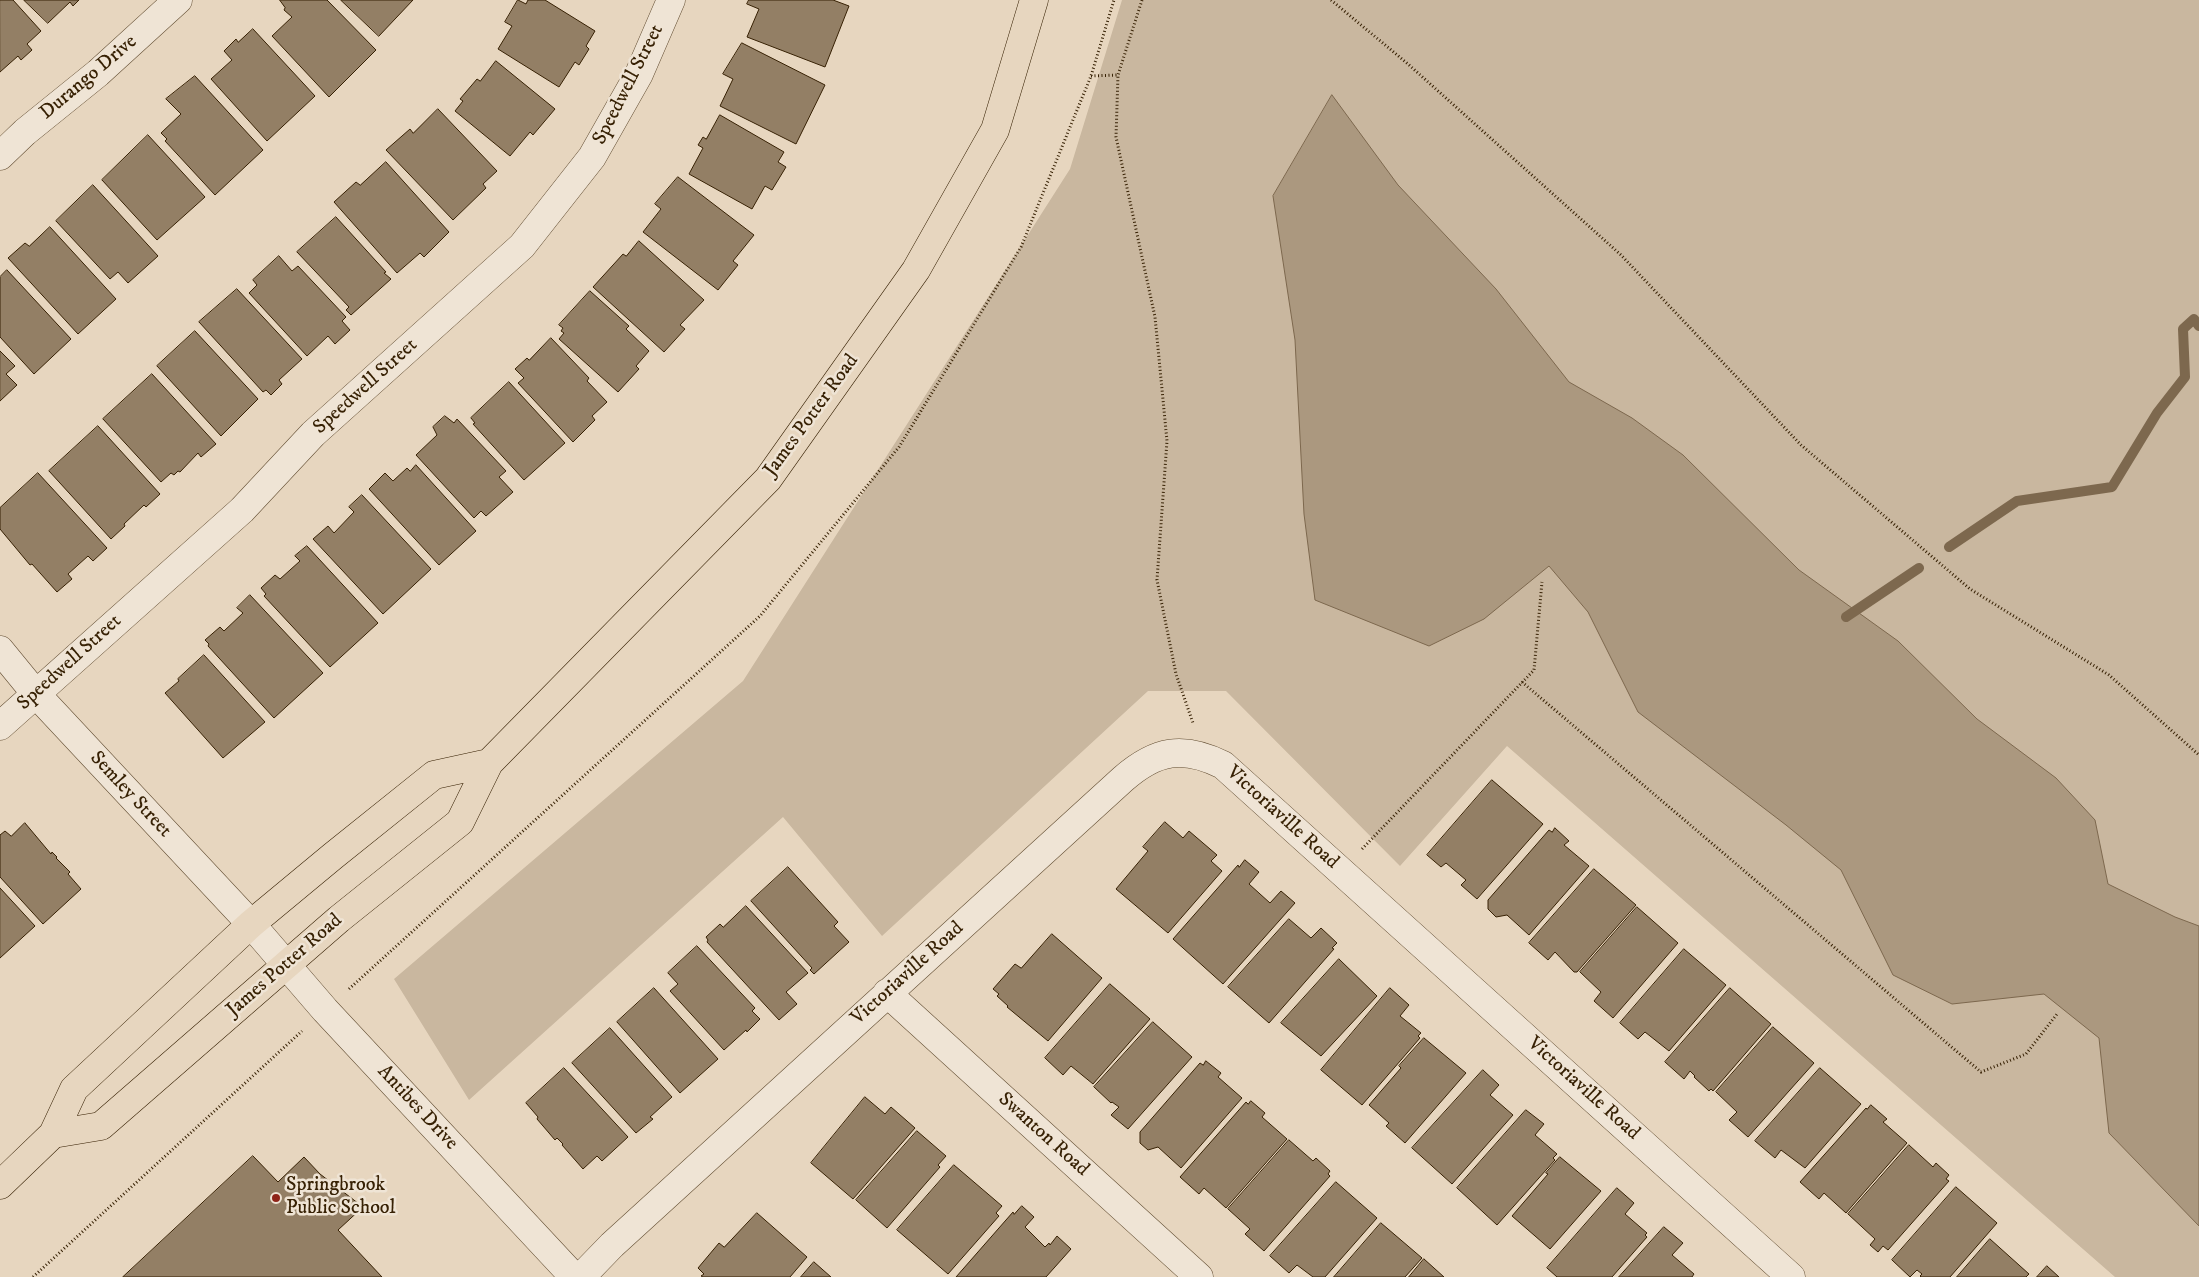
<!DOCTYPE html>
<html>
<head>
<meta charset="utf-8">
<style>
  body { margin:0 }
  canvas { display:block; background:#e7d6bf }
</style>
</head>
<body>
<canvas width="2199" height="1277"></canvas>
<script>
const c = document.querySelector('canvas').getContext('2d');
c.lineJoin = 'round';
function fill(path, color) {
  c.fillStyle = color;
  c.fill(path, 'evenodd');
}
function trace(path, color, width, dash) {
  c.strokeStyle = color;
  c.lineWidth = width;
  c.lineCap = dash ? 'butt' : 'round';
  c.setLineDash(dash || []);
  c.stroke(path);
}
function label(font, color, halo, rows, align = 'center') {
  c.font = font + ' "IM FELL DW Pica",serif';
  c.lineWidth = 5;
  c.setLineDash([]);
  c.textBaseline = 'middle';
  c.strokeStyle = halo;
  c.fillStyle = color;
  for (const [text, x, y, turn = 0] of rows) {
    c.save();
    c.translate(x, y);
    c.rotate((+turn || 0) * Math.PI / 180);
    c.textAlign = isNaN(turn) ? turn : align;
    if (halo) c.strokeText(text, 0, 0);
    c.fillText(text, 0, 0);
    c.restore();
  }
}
fill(new Path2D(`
  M1122 0H2199V1277H2115L1507 746 1400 866 1226 691H1148L882 936 783 817 469 1100 394 979 743 681 1070 169Z`), '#c9b79f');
const water = new Path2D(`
  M1332 95 1398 185 1496 289 1569 382 1632 418 1683 455 1799 570 1898 641 1977 719 2056 778 2095 820 2108 884 2175 917 2199 926V1226L2109 1133 2099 1038 2044 994 1952 1004 1893 975 1841 870 1786 825 1638 712 1588 612 1549 566 1484 619 1429 646 1315 600 1304 514 1295 340 1273 196Z`);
fill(water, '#ab987f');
trace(water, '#7d684e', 1);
trace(new Path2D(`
  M1949 547 2017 501 2112 487 2157 413 2185 377 2183 329 2194 319 2199 326
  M1846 617 1919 568`), '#7d684e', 10);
const building = new Path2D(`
  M0 0H13L41 31 27 44 32 50 21 60 18 56 0 72Z
  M24 0H79L73 6 70 2 48 23Z
  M280 0H327L376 50 329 97 272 36 292 17 284 10 285 8Z
  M341 0H413L379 36Z
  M518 0 526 4 528 0H545L595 31 586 46 589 49 579 65 575 62 559 87 498 49 512 26 505 22Z
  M749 0H833L849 6 825 67 747 37 759 9 747 4Z
  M253 29 315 96 267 141 211 79 232 60 224 51 236 39 238 42Z
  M742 43 825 85 796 144 720 106 733 79 723 74Z
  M496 61 555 109 533 135 530 132 510 156 455 111 463 101 460 99 477 79 480 81Z
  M195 76 263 150 215 195 165 141 167 139 161 133 181 114 166 99Z
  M438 109 497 171 483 184 486 188 453 220 386 150 410 129 413 133Z
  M720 115 784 152 778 162 786 167 772 190 765 186 752 209 689 174 703 148 698 145 703 137 706 139Z
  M148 135 205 197 157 240 102 180Z
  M386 162 449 232 424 257 420 253 397 273 334 202 356 182 360 185Z
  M678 177 754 235 733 261 738 265 718 290 643 232 661 209 655 204Z
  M93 185 158 256 128 283 118 272 110 279 56 221Z
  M336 217 386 272 384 273 391 279 351 315 346 310 349 307 297 252Z
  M50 227 116 299 78 334 8 258 25 243 29 246Z
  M639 241 704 300 680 325 685 329 664 352 593 287 623 254 626 256Z
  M279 256 292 271 298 266 346 317 342 321 350 330 335 344 328 336 307 356 249 293 257 285 253 280Z
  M7 270 71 339 34 374 0 337V277Z
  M237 289 302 359 279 380 282 384 271 395 266 390 263 392 199 322Z
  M590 291 629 326 626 329 649 351 636 366 639 369 618 392 559 339 564 333 561 331 563 328 559 325Z
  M195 331 258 399 221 436 157 366Z
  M551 338 589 378 587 381 607 402 592 416 595 420 573 442 518 383 524 378 515 369 527 358 529 360Z
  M0 351 15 366 6 374 17 385 0 401Z
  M152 374 216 444 201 457 198 453 180 472 178 471 174 475 171 473 161 482 103 419Z
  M509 382 565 443 524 480 473 424 475 423 471 418Z
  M445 416 454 423 457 419 506 471 499 477 513 492 486 516 481 511 474 518 416 455 437 435 433 427Z
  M98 426 160 494 146 507 144 505 124 524 125 526 111 539 49 471Z
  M416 465 476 531 439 565 369 489 385 473 393 481 407 468 410 471Z
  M38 473 107 548 93 561 88 556 68 574 72 579 57 592 32 564 30 565 0 529V508Z
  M362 495 431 569 383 614 313 539 328 526 334 533 354 512 349 507Z
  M307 546 378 623 330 667 264 596 266 594 261 588 275 575 280 579 300 561 295 556Z
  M250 595 323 673 274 718 208 646 209 644 205 640 220 627 224 631 243 613 237 608Z
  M204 655 265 722 223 758 165 693 179 681 178 679Z
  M1492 780 1543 824 1477 899 1461 885 1466 880 1446 863 1441 867 1427 855Z
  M1165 822 1183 838 1189 831 1217 855 1211 861 1222 871 1168 933 1116 889 1148 851 1143 847Z
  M25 823 51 854 52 852 57 857 56 858 70 872 68 874 81 889 43 924 0 877V835L5 831 11 836Z
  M1555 828 1569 841 1564 845 1589 866 1529 935 1507 915 1496 917 1488 909V900L1549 830 1552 832Z
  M1245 860 1259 872 1249 884 1270 903 1281 891 1295 903 1223 984 1173 939 1238 865 1239 867Z
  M788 867 838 922 834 926 849 942 814 974 810 970 812 968 751 901Z
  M1594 869 1636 905 1577 972H1574L1555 952 1548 960 1529 943Z
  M0 888 35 926 0 958Z
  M746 906 808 973 786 992 797 1004 779 1020 707 942 708 940 706 937 720 924 723 927Z
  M1637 907 1678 943 1613 1018 1594 1001 1601 992 1580 972Z
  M1289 919 1311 938 1321 928 1337 943 1332 948 1334 949 1269 1023 1228 987Z
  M1052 934 1102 978 1048 1041 1007 1007 1008 1006 997 996 999 994 993 989 1015 964 1021 968Z
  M697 946 755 1008 752 1011 760 1019 747 1032 746 1030 724 1050 670 991 678 984 668 973Z
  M1684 949 1726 985 1669 1051 1645 1032 1638 1039 1620 1023Z
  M1339 959 1377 996 1321 1056 1281 1023Z
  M1110 984 1150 1019 1093 1084 1071 1066 1063 1075 1045 1058Z
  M654 988 718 1059 680 1093 617 1022Z
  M1390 988 1409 1005 1400 1016 1421 1033 1418 1036 1420 1038 1362 1105 1321 1070Z
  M1730 988 1771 1024 1713 1091 1711 1089 1709 1091 1694 1077 1695 1076 1690 1071 1684 1079 1665 1062Z
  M1153 1022 1192 1057 1128 1129 1111 1115 1119 1107 1112 1102 1111 1103 1094 1087Z
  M1773 1027 1814 1063 1748 1137 1729 1120 1737 1112 1716 1092Z
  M610 1028 672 1097 650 1117 653 1119 636 1133 572 1063Z
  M1424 1038 1466 1073 1405 1143 1386 1126 1389 1123 1369 1105 1401 1068 1399 1066Z
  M1206 1061 1221 1073 1218 1077 1242 1098 1181 1168 1158 1147 1148 1150 1140 1143V1132L1200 1063 1203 1065Z
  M564 1068 628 1137 602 1161 597 1156 583 1169 562 1145 563 1144 557 1138 555 1140 537 1119 538 1117 526 1103Z
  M1820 1068 1861 1104 1805 1168 1781 1150 1775 1158 1755 1141Z
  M1483 1070 1499 1085 1490 1095 1513 1115 1452 1184 1412 1148Z
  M865 1097 885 1114 891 1107 915 1128 853 1199 811 1163Z
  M1251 1101 1265 1113 1262 1117 1287 1139 1226 1208 1204 1188 1199 1194 1180 1177 1246 1102 1248 1104Z
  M1871 1105 1887 1119 1883 1122 1907 1143 1846 1213 1824 1193 1819 1199 1800 1182 1866 1108 1867 1109Z
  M1526 1110 1544 1124 1535 1135 1557 1154 1553 1158 1555 1160 1497 1225 1457 1188Z
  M917 1131 946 1156 938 1165 940 1167 887 1228 856 1200Z
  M1289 1140 1313 1161 1316 1158 1330 1171 1328 1174 1330 1176 1264 1251 1245 1234 1250 1229 1228 1209Z
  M1909 1145 1933 1167 1936 1163 1949 1175 1946 1179 1949 1181 1888 1250 1883 1246 1878 1252 1870 1245 1875 1239 1848 1214Z
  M253 1156 278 1182 304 1157 320 1174 363 1207 338 1230 382 1277H123Z
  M1560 1157 1601 1191 1550 1249 1512 1216 1548 1174 1546 1173Z
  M954 1165 1002 1206 996 1213 999 1216 948 1274 897 1230Z
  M1336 1182 1377 1218 1325 1277H1313L1297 1265 1289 1273 1270 1256Z
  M1956 1187 1997 1223 1950 1277H1921L1920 1276 1922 1274 1917 1270 1910 1277 1892 1260Z
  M1617 1188 1634 1203 1625 1214 1647 1233 1645 1235 1647 1237 1612 1277H1557L1547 1268Z
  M1022 1206 1034 1217 1025 1227 1045 1247 1049 1243 1050 1245 1057 1236 1071 1249 1046 1277H956L1013 1212 1014 1214Z
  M757 1213 807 1257 790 1277H703L701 1276 704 1274 698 1268 719 1243 724 1247Z
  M1381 1223 1422 1258 1405 1277H1334Z
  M1664 1227 1683 1243 1672 1255 1694 1274 1692 1277H1619Z
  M1990 1239 2029 1274 2026 1277H1957Z
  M1424 1259 1444 1277H1409Z
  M814 1262 831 1277H801Z
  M2047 1266 2059 1277H2037Z`);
fill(building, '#937f65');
trace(building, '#372104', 1);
const minor = new Path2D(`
  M0 156 25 132 98 73 178 0
  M0 650 36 694 251 924 325 1010 574 1277
  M0 726 242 510 313 434 522 246 592 157 639 74 671 0
  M887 993 1199 1277
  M581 1277 612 1245 1123 779C1156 750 1183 745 1223 765L1791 1277`);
const major = new Path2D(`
  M53 1134 101 1126 339 919 460 822 489 763 768 479 916 270 995 130 1034 0
  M0 1185 53 1134 74 1089 251 924 333 856 434 775 489 763`);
trace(minor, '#634e33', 29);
trace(major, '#372104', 29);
trace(new Path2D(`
  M1142 0 1118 75 1116 137 1155 317 1167 441 1157 580 1176 674 1193 723
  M1331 0 1408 64 1621 255 1801 445 1970 589 2109 675 2199 755
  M1091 76 1118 75
  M1522 682 1981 1072 2026 1054 2057 1014
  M1362 849 1534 670 1542 582
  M349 989 760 616 899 447 1021 247 1091 76 1114 0
  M33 1277 302 1031`), '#372104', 3, [1, 2.5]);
trace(minor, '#efe4d5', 28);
trace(major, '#e7d6bf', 28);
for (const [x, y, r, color] of [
  [276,1198,5,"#8f2418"]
]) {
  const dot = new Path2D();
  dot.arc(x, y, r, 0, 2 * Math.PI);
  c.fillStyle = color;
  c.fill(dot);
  trace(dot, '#efe4d5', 2);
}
label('20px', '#372104', '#efe4d5', [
  ["Durango Drive",89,78,-40],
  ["Speedwell Street",629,85,-63],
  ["Speedwell Street",366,387,-42],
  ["James Potter Road",812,416,-54],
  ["Speedwell Street",70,663,-42],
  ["Semley Street",130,795,47],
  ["Victoriaville Road",1282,818,42],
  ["James Potter Road",285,966,-41],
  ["Victoriaville Road",908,974,-42],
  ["Victoriaville Road",1583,1089,42],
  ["Antibes Drive",417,1108,47],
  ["Swanton Road",1043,1135,42]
]);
label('20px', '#372104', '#efe4d5', [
  ["Springbrook",286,1186],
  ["Public School",286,1209]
], 'left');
</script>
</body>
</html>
